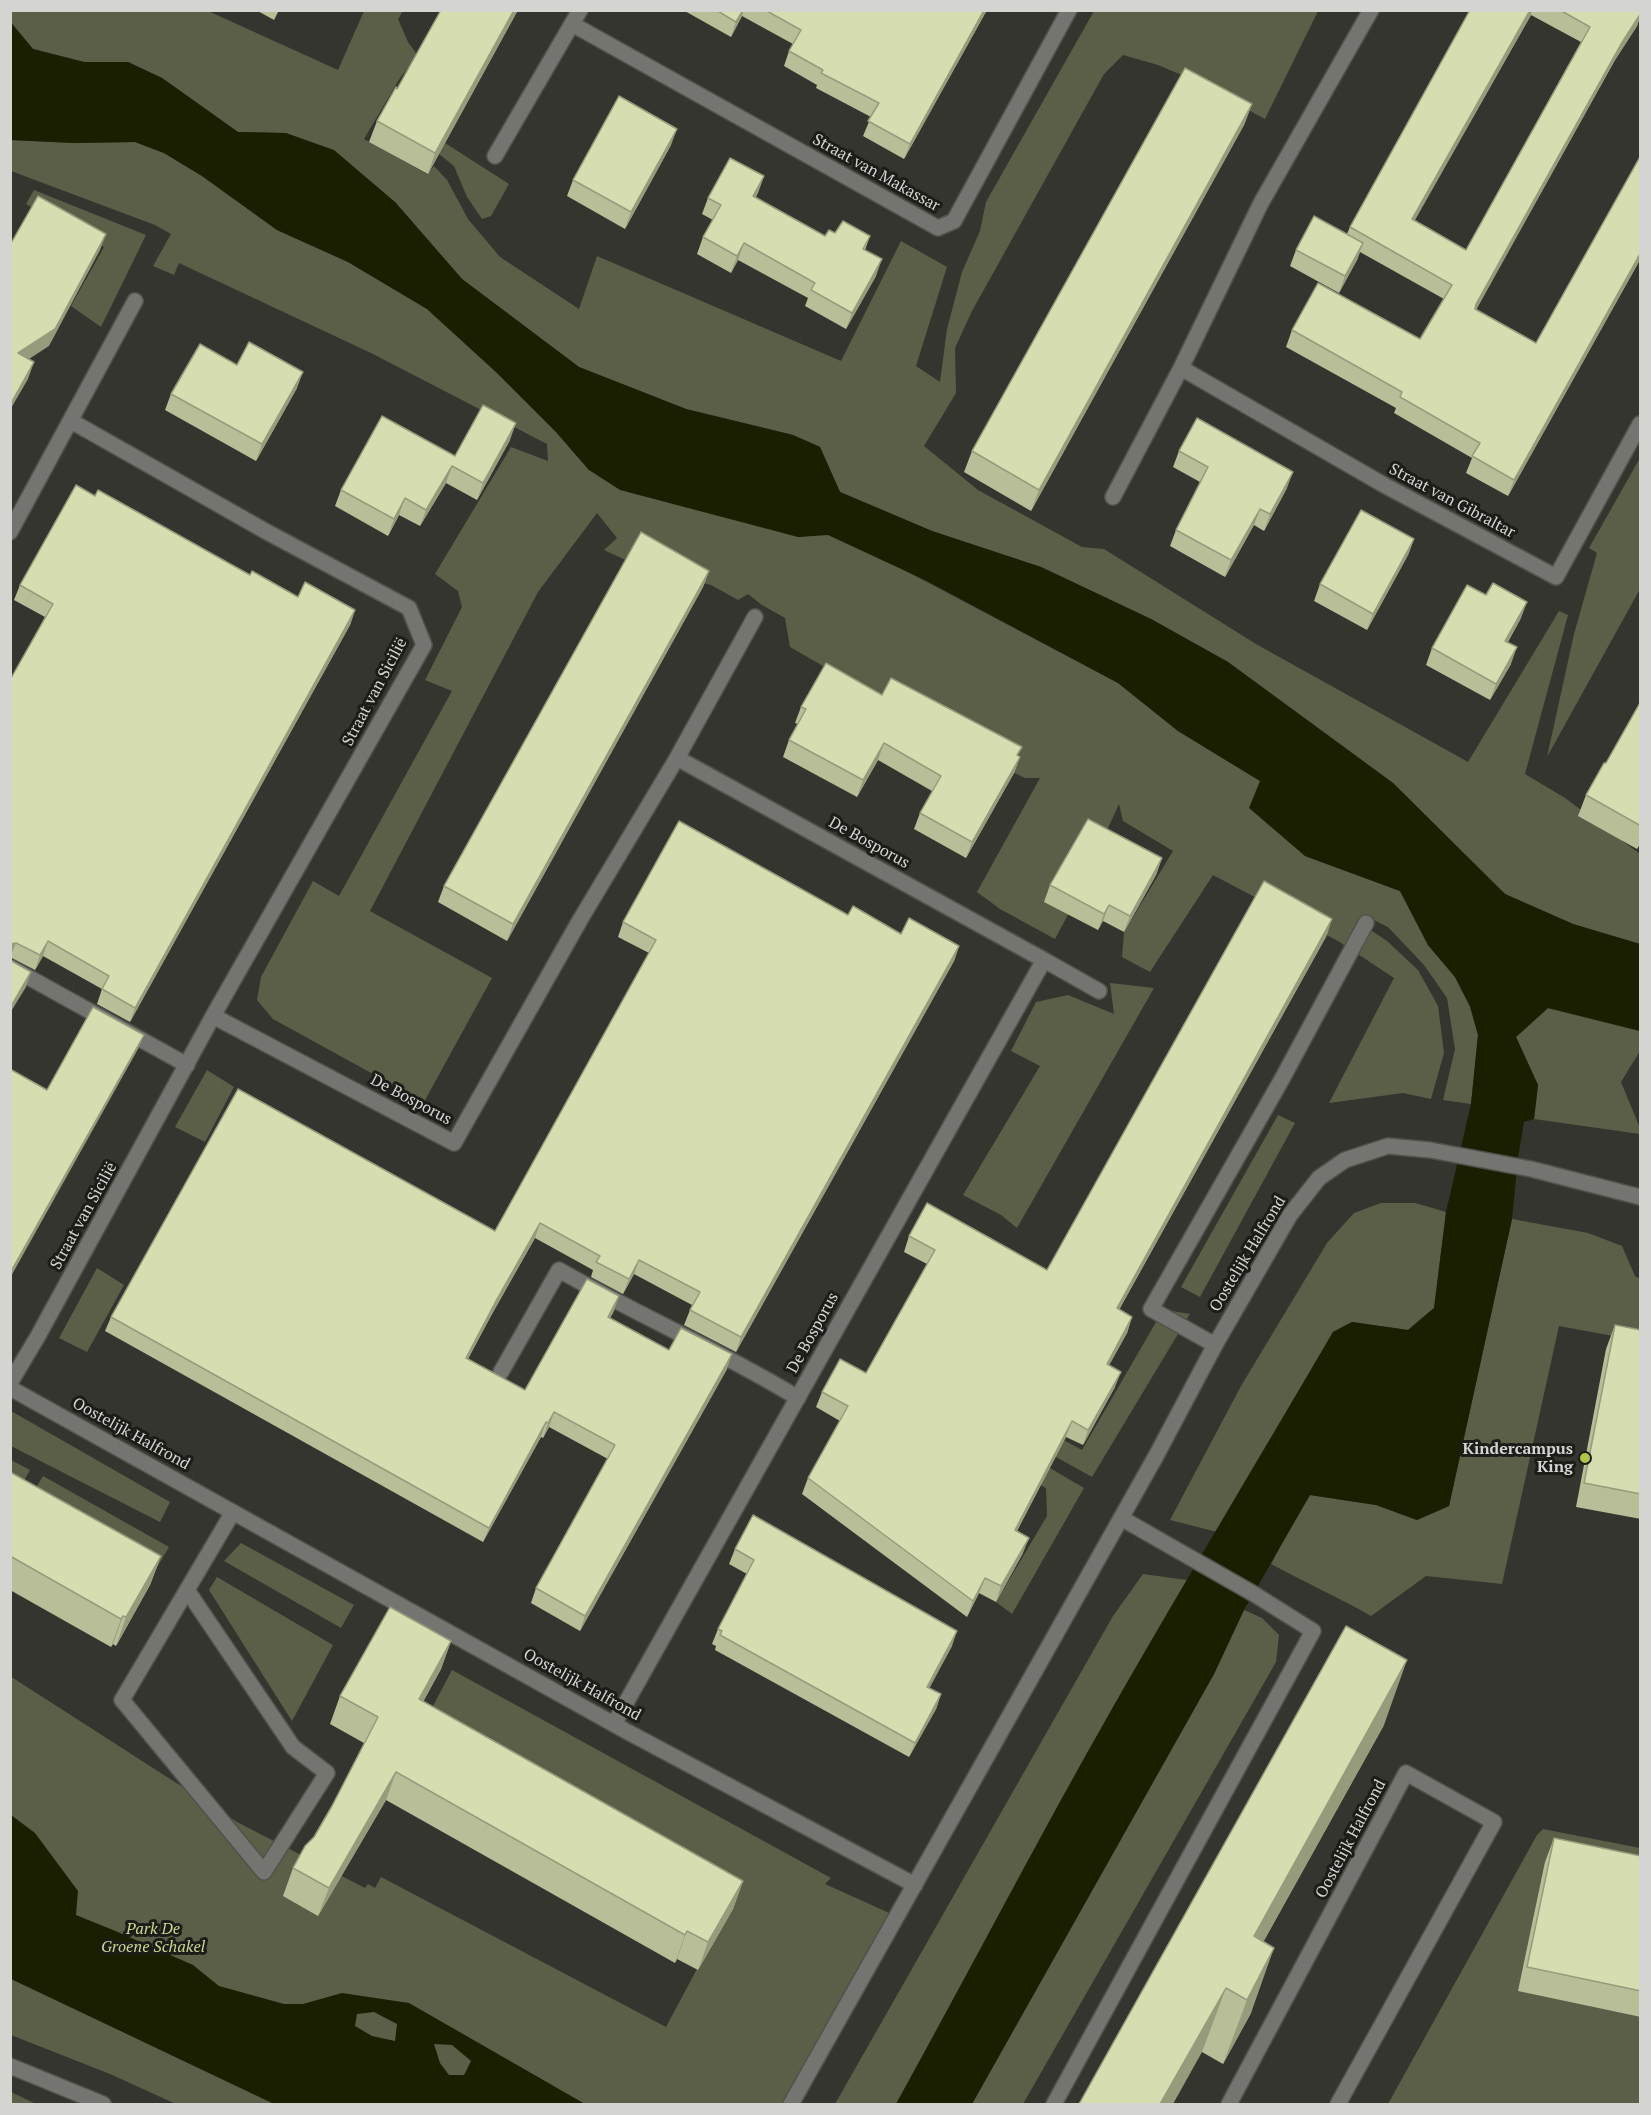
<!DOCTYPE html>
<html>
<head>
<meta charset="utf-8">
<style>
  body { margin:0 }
  #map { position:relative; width:1651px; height:2115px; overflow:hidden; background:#34352e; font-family:"PT Serif",serif }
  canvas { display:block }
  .frame { position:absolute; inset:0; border:12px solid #d4d5d0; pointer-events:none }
</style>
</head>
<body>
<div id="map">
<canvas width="1651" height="2115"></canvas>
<div class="frame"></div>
</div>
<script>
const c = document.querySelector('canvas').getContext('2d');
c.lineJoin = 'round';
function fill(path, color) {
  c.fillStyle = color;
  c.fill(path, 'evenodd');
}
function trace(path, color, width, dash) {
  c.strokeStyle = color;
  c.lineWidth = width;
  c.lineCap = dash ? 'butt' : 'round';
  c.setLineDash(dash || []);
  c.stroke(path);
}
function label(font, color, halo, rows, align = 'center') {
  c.font = font + ' "PT Serif",serif';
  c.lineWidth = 6;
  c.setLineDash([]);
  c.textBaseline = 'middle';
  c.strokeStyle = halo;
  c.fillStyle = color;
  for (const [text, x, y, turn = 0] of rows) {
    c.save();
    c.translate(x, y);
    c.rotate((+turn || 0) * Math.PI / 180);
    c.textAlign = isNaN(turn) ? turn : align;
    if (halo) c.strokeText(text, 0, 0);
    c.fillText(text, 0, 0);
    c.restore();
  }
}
fill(new Path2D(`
  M10 11H208L338 70 364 11H403L398 19 408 42 418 56 400 78 364 139 427 174 434 166 447 180 468 219 500 257 579 309 597 256 841 361 901 241 947 267 916 366 940 382 947 329 962 272 980 231 986 202 1094 11H1318L1265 119 1191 79 1158 65 1123 55 1104 74 972 311 955 348 956 393 924 446 978 490 1082 547 1104 549 1256 644 1468 762 1559 611 1568 615 1525 774 1565 798 1640 854V944L1573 924 1505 894 1393 783 1228 662 1151 619 1041 567 932 531 840 492 820 447 793 435 686 409 579 367 462 279 395 202 286 133 238 132 162 78 128 62H84L33 49 11 22Z
  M10 140 74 143 135 142 164 153 202 176 277 230 348 262 427 309 496 372 556 432 589 470 798 537 827 534 889 562 1118 683 1178 731 1260 781 1305 856 1400 891 1428 945 1455 977 1470 1007 1478 1035 1471 1104 1443 1100 1455 1049 1447 998 1424 965 1388 927 1368 917 1360 923 1387 941 1418 970 1438 1006 1444 1053 1431 1099 1403 1093 1329 1103 1394 978 1338 941 1213 875 1150 972 1122 957 1124 932 1173 851 1123 821 1119 804 1070 911 1055 939 1000 909 977 892 1040 778H1025L985 759 790 647 785 618 762 605 748 594 738 600 711 585 645 569 604 550 617 538 597 513 538 592 370 911 492 978 424 1102 273 1019 257 1000 261 977 313 881 339 896 452 691 425 680 462 607 458 591 435 574 511 447 548 461 547 444 371 353 179 263 174 275 153 266 171 234 155 225 11 171Z
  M445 143 509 184 491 216 482 219 467 197 454 166 439 154Z
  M34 190 146 235 101 327 71 306 104 247 26 204Z
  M1640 458V589L1547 757 1574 634 1597 553 1589 548Z
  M1110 983 1154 988 1017 1228 1001 1215 963 1195 1040 1066 1011 1051 1036 1002 1068 995 1114 1014Z
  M1548 1008 1640 1031V1051L1621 1082 1640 1128V1134L1534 1119 1538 1085 1516 1037Z
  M207 1070 234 1087 205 1142 175 1127Z
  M1278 1115 1295 1123 1200 1297 1181 1287Z
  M1381 1203H1415L1446 1212 1434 1308 1408 1330 1352 1322 1333 1332 1217 1532 1170 1520 1241 1386 1327 1243 1354 1213Z
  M1512 1219 1588 1233 1622 1246 1635 1276 1640 1279V1341L1559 1326 1502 1584 1426 1576 1371 1616C1338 1597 1304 1582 1271 1564L1289 1529 1310 1495 1376 1505 1417 1520 1449 1506Z
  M97 1268 124 1285 87 1352 59 1338Z
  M1166 1310 1190 1314 1092 1477 1047 1452 1056 1436 1082 1450 1156 1322Z
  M11 1411 170 1502 160 1522 11 1446Z
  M1009 1444 1084 1488 1012 1614 996 1602 1047 1516 1046 1488 998 1462Z
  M11 1460 30 1470 16 1495 11 1491Z
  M43 1476 169 1547 155 1571 28 1501Z
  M241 1543 354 1605 341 1628 224 1561Z
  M1143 1574 1187 1580 1112 1709 896 2104H835L1113 1616Z
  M217 1577 333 1645 292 1721 209 1590Z
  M1244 1610 1262 1618 1279 1635 1276 1662 1023 2104H972L1214 1674Z
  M452 1670 831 1878 825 1884 896 1916 799 2104H176L110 2074 11 2035 10 1676 237 1822 365 1888 368 1884 375 1888 381 1877 666 2027 729 1909 415 1740Z
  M1543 1829 1640 1848V2104H1388L1537 1835Z
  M10 2092H11L36 2104H11Z`), '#5b5f48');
fill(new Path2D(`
  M10 22 33 49 84 62H128L162 78 238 132 286 133 334 150 395 202 462 279 579 367 686 409 793 435 820 447 840 492 932 531 1041 567 1151 619 1228 662 1393 783 1505 894 1573 924 1640 944V1031L1548 1008 1516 1037 1538 1085 1534 1119 1524 1122 1518 1158 1512 1219 1449 1506 1417 1520 1376 1505 1310 1495 1244 1610 1214 1674 972 2104H896C969 1972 1038 1838 1113 1707 1185 1581 1260 1457 1333 1332L1352 1322 1408 1330 1434 1308 1446 1212 1471 1104 1478 1035 1470 1006 1455 977 1428 945 1400 891 1305 856 1249 808 1260 781 1178 731 1118 683 927 581 828 535 798 537 620 490 589 470 556 432 496 372 427 309 348 262 277 230 202 176 164 153 135 142 74 143 11 140Z
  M11 1815 35 1833 78 1891 76 1915 113 1930 193 1965 219 1986 284 2004H303L342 1993 409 2003 585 2104H274L11 1979ZM374 2012 397 2024 395 2041 372 2036 355 2026 357 2014ZM434 2044 452 2045 471 2061 464 2075H449L440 2063Z`), '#1b1f02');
const minor = new Path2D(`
  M572 24 938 228 954 221 1069 10
  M495 156 580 10
  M1181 368 1384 485 1556 577 1640 424
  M1113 497 1181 368 1261 203 1371 10
  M10 532 135 301
  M677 758 1044 960
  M10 967 187 1065
  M213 1016 454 1143 580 920 677 758 755 617
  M1215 1345 1151 1309 1282 1079 1366 923
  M501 1372 559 1270C638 1315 721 1351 798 1398
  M10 1383 38 1336 213 1016 424 645 409 608 267 532 71 421
  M10 1388 626 1731 915 1885
  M187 1590 293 1747 327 1773 264 1872 122 1700 233 1512
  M614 1724 1044 960 1099 991
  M10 2066 103 2104
  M791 2104 1156 1456 1215 1345 1290 1215 1319 1178 1345 1160 1388 1146 1430 1150 1531 1169 1640 1197
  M1054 2104 1313 1631 1254 1594 1121 1518
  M1229 2104 1406 1773 1494 1822 1338 2104`);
trace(minor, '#51524b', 18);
trace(minor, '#747471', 15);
fill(new Path2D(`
  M256 10H279L274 20Z
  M518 10 428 174 369 142 377 121 397 89Z
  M683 10H987L904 159 863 136 871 117 816 88 817 85 784 66 789 51 793 44 742 16 731 37Z
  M1470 10H1641V15L1637 26 1615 60 1476 309 1536 343 1641 155V258L1508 496 1466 473 1472 458 1394 413 1396 408 1286 347 1292 330 1420 339 1444 299 1360 252 1357 260 1339 293 1290 266 1296 250 1347 234 1350 227ZM1531 15 1581 42 1466 250 1414 221Z
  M1252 104 1244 125 1031 511 964 472 972 451Z
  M671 145 625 229 567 196 573 180Z
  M764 176 756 197 825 236 835 233 870 236 865 250 876 276 846 329 805 306 808 298 738 260 731 273 697 254 703 237 713 220 702 214 708 198Z
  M237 365 297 388 256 461 165 410 171 394Z
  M510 440 477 500 446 483 420 526 399 515 388 536 335 506 341 490Z
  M1179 451 1287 488 1264 531 1254 525 1225 577 1170 546 1176 530 1200 482 1173 467Z
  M95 496 250 575 298 597 355 610 350 625 130 1022 97 1004 102 989 43 956 35 970 10 957V680L45 617 14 600 20 585Z
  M1414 539 1408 555 1367 630 1314 601 1320 584Z
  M709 571 703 587 507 941 438 902 444 886Z
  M1521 618 1508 642 1511 664 1490 700 1426 665 1432 648Z
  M882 695 1020 757 1014 773 966 858 914 829 920 813 932 791 878 760 857 797 783 757 789 740 798 724 795 723 801 707Z
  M1641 701V843L1637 849 1578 816 1586 795 1606 763Z
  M1162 858 1156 875 1124 932 1103 921 1098 930 1044 902 1050 885Z
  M848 915 901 934 959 946 954 961 736 1352 684 1325 692 1305 634 1274 623 1294 591 1277 593 1270 535 1238 492 1314 468 1359 525 1390 614 1311 610 1318 669 1350 727 1369 580 1631 531 1603 536 1588 608 1459 549 1427 543 1438 541 1437 483 1542 105 1331 111 1317 495 1231 649 953 618 937 623 922Z
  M1327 935 1119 1310 1132 1317 1127 1333 1109 1365 1115 1387 1083 1445 1066 1437 1017 1531 1023 1553 996 1602 979 1593 967 1617 802 1494 808 1478 840 1421 816 1407 822 1392 866 1373 927 1264 904 1252 909 1236 1047 1270Z
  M1615 1325 1641 1330V1519L1576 1507 1606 1349Z
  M10 1472 161 1556 150 1585 116 1646 113 1644 111 1647 10 1590Z
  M735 1549 952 1646 929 1688 941 1694 936 1709 909 1757 715 1650 716 1646 712 1644 718 1629 747 1574 729 1564Z
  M451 1641 441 1669 423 1702 743 1881 733 1909 698 1970 677 1959 675 1963 386 1800 318 1916 283 1896 293 1868 314 1837 332 1806 364 1743 330 1724 340 1696Z
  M1384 1725 1263 1942 1251 2013 1223 2064 1202 2052 1079 2104Z
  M1554 1838 1641 1856V2017L1518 1991 1545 1862Z`), '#b8bf98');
fill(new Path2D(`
  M514 10H518L428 174 435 153Z
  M743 10H744L742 16 731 37 736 22Z
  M984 10H987L904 159 910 144Z
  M1530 10H1532L1531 15 1406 236 1412 219Z
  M1641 13 1637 26 1615 60 1470 321 1476 304 1621 44Z
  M1252 104 1244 125 1031 511 1039 490Z
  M677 129 671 145 625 229 631 212Z
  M764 176 758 193 747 212 753 196Z
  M106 234 100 250 49 346 12 370 18 353Z
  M744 243 738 260 731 273 737 256Z
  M1363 243 1357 260 1339 293 1345 276Z
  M1641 252V258L1508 496 1514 480Z
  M882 259 876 276 846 329 852 313Z
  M34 362 28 379 10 410V405Z
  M303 372 297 388 256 461 262 444Z
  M516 423 510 440 477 500 483 483Z
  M452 466 446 483 420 526 426 510Z
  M1293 472 1287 488 1264 531 1270 514Z
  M405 498 399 515 388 536 394 519Z
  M1260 509 1254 525 1225 577 1231 560Z
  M1414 539 1408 555 1367 630 1373 614Z
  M709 571 703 587 507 941 513 924Z
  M1527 602 1521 618 1499 657 1505 641Z
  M355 610 350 625 130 1022 135 1008Z
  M1517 647 1511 664 1490 700 1496 684Z
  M884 743 878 760 857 797 863 780Z
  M1020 757 1014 773 966 858 972 842Z
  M1162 858 1156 875 1124 932 1130 916Z
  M1109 905 1103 921 1098 930 1104 914Z
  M1332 919 1327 935 1111 1324 1117 1308Z
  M48 941 43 956 35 970 40 955Z
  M16 943 10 957V944Z
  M959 946 954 961 736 1352 741 1337Z
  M31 972 26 987 10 1013V1008Z
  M144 1035 138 1049 10 1278V1273Z
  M540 1223 535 1238 492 1314 460 1373 466 1358 497 1299Z
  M639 1260 634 1274 623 1294 629 1279Z
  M619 1296 614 1311 603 1331 608 1317Z
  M1132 1317 1127 1333 1101 1380 1107 1364Z
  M732 1354 727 1369 580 1631 585 1616Z
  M1121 1372 1115 1387 1083 1445 1088 1430Z
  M554 1412 549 1427 543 1438 548 1423Z
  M1072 1421 1066 1437 1009 1545 1015 1530Z
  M546 1422 541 1437 483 1542 489 1528Z
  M1029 1538 1023 1553 996 1602 1001 1586Z
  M161 1556 150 1585 116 1646 126 1617Z
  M985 1578 979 1593 967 1617 973 1601Z
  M123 1616 113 1644 111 1647 121 1619Z
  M957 1631 952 1646 922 1702 927 1687Z
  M451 1641 441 1669 409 1727 419 1699Z
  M1407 1660 1384 1725 1235 1993 1254 1936Z
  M941 1694 936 1709 909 1757 915 1743Z
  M396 1772 386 1800 318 1916 329 1888Z
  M743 1881 733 1909 698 1970 708 1942Z
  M687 1931 677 1959 675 1963 685 1935Z
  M1274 1948 1251 2013 1223 2064 1247 2000Z
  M1226 1988 1202 2052 1173 2104H1160Z`), '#969b7c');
const building = new Path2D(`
  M441 10H514L435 153 377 121 396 87 397 89Z
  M716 10H743L736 22Z
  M765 10H984L910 144 868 121 879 103 821 73 823 70 789 51 801 30Z
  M1470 10H1530L1412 219 1466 250 1590 27 1560 10H1641V13L1621 44 1476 304 1475 309 1536 343 1641 155V252L1514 480 1472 456 1480 443 1400 397 1402 392 1292 330 1318 283 1420 339 1452 285 1350 227Z
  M1185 68 1252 104 1039 490 972 451Z
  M619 96 677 129 631 212 573 180Z
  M730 158 764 176 753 196 825 236 829 230 835 233 843 221 870 236 863 249 882 259 852 313 811 290 815 283 744 243 737 256 703 237 721 205 708 198Z
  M38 196 106 234 55 329 18 353 34 362 10 405V245Z
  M1314 216 1363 243 1345 276 1296 250Z
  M249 342 303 372 262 444 171 394 200 344 237 365Z
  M483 405 516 423 483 483 452 466 426 510 405 498 394 519 341 490 382 416 455 456Z
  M1197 418 1293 472 1270 514 1260 509 1231 560 1176 530 1208 467 1179 451Z
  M76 485 95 496 98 490 250 575 252 571 298 597 305 582 355 610 135 1008 102 989 109 976 48 941 40 955 16 943 10 944V680L53 604 20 585Z
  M1361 510 1414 539 1373 614 1320 584Z
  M641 532 709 571 513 924 444 886Z
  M1493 583 1527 602 1505 641 1517 647 1496 684 1432 648 1467 585 1486 595Z
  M826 663 882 695 891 678 1022 747 1017 755 1020 757 972 842 920 813 941 776 884 743 863 780 789 740 806 709 801 707Z
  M1641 701V826L1586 795 1604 763H1606Z
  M1088 819 1162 858 1130 916 1109 905 1104 914 1050 885Z
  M679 821 848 915 853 906 901 934 909 918 959 946 741 1337 690 1310 700 1292 639 1260 629 1279 596 1262 600 1256 540 1223 497 1299 466 1358 525 1390 587 1279 619 1296 608 1317 669 1350 681 1328 732 1354 585 1616 536 1588 615 1445 554 1412 548 1423 546 1422 489 1528 111 1317 238 1089 495 1231 656 940 623 922Z
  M1264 881 1332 919 1117 1308 1132 1317 1107 1364 1121 1372 1088 1430 1072 1421 1015 1530 1029 1538 1001 1586 985 1578 973 1601 808 1478 848 1406 822 1392 840 1359 866 1373 935 1250 909 1236 927 1203 1047 1270Z
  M10 960 31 972 10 1008Z
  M93 1007 144 1035 10 1273V1069L47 1090Z
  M1615 1325 1641 1330V1494L1584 1483Z
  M10 1472 161 1556 126 1617 123 1616 121 1619 10 1556Z
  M753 1515 957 1631 927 1687 941 1694 915 1743 720 1635 722 1631 718 1629 754 1560 735 1549Z
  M390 1607 451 1641 419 1699 743 1881 708 1942 687 1931 685 1935 396 1772 329 1888 293 1868 305 1846 314 1837 332 1806 378 1717 340 1696Z
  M1346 1626 1407 1660 1254 1936 1274 1948 1247 2000 1226 1988 1160 2104H1079Z
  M1554 1838 1641 1856V1991L1527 1967Z`);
fill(building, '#d6deb1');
trace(building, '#969b7c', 1.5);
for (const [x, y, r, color] of [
  [1585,1458,6,"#b3c24b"]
]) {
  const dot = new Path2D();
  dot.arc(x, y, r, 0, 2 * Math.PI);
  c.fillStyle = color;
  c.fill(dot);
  trace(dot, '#1c1c19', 2);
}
label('16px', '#d4d5d0', '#1c1c19', [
  ["Straat van Makassar",876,173,29],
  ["Straat van Gibraltar",1452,501,28],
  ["Straat van Sicilië",375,692,-62],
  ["De Bosporus",869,843,29],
  ["De Bosporus",411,1100,28],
  ["Straat van Sicilië",84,1216,-61],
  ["Oostelijk Halfrond",1248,1254,-59],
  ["De Bosporus",813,1333,-61],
  ["Oostelijk Halfrond",131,1434,29],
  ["Oostelijk Halfrond",582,1685,29],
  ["Oostelijk Halfrond",1351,1839,-62]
]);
label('bold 16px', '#d4d5d0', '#1c1c19', [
  ["Kindercampus",1573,1449],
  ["King",1573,1467]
], 'right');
label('italic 16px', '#cbd691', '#1c1c19', [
  ["Park De",153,1929],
  ["Groene Schakel",153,1947]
]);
</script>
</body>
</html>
